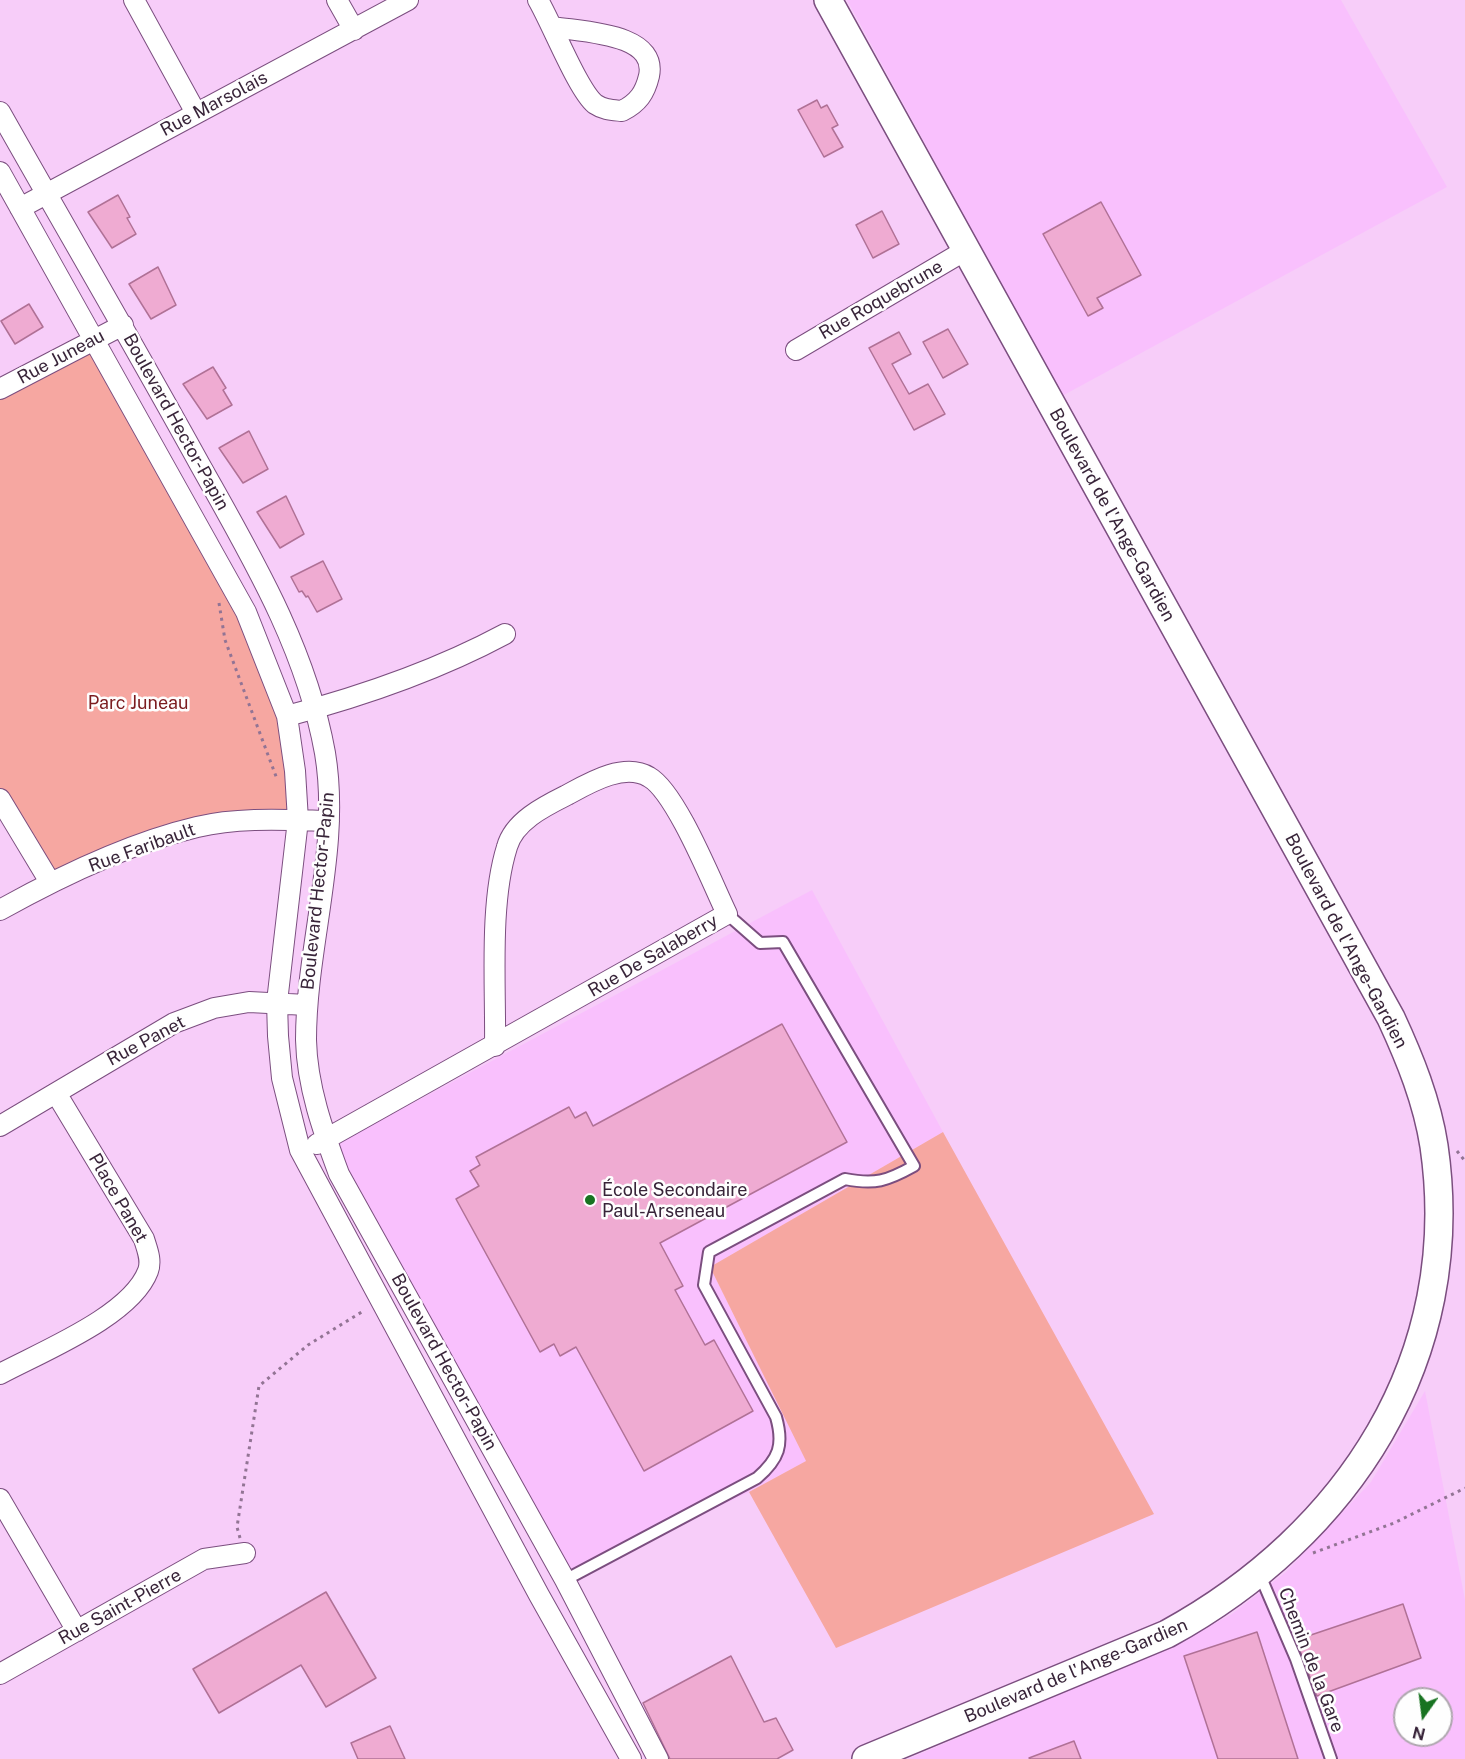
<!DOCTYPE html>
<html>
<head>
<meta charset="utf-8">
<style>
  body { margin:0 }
  #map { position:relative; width:1465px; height:1759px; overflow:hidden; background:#f7cdf9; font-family:"Public Sans",sans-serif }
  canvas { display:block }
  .north { position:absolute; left:1393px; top:1687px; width:60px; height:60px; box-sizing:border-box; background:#fefefe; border:2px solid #afa7af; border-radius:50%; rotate:194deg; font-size:16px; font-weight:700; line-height:24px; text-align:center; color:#382439 }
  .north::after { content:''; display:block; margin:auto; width:21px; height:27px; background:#187321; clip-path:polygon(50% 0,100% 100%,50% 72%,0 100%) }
</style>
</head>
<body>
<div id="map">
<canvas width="1465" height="1759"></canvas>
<div class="north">N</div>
</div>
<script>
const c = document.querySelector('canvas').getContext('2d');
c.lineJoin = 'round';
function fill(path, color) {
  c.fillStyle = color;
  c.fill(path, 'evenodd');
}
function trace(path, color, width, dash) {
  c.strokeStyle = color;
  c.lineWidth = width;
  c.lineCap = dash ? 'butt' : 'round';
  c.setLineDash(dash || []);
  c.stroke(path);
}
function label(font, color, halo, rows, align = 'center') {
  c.font = font + ' "Public Sans",sans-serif';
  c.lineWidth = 5;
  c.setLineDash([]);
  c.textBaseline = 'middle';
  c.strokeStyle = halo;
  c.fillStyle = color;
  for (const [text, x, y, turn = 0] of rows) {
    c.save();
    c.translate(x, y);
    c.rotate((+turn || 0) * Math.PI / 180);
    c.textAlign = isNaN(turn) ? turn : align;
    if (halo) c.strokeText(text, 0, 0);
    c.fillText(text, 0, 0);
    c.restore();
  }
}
fill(new Path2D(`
  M847 0H1341L1447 187 1062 396Z
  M812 890 943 1132 710 1267 806 1461 749 1492 565 1580 327 1149Z
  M1425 1391 1465 1600V1759H908L1173 1646 1232 1614 1286 1572 1371 1482ZM1405 1699H1441V1735H1405Z`), '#f9c0fd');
fill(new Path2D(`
  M92 339 275 682 298 820 198 827 50 882 0 799V389Z
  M943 1132 1154 1514 836 1648 749 1492 806 1461 710 1267Z`), '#f6a7a1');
const building = new Path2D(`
  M817 100 821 108 827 105 838 125 832 128 843 147 824 157 798 110Z
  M118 195 130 217 127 218 136 234 112 248 88 212Z
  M1101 202 1141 275 1097 298 1103 308 1088 316 1043 234Z
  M882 211 899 244 873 258 856 225Z
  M158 267 176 305 151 319 129 284Z
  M29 304 43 327 15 344 1 321Z
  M948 329 968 364 943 378 923 342Z
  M899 332 911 354 892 364 909 394 928 384 945 414 914 430 869 348Z
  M213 367 226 388 223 390 232 405 207 419 183 384Z
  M249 431 268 469 243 483 219 448Z
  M286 496 304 534 280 548 257 512Z
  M323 561 342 599 317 612 308 596 306 597 302 591 299 592 291 577Z
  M782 1024 847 1142 660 1243 683 1286 675 1290 705 1345 714 1340 753 1411 644 1471 576 1347 560 1356 554 1344 540 1352 456 1199 479 1186 470 1171 480 1165 476 1157 569 1107 575 1118 586 1112 593 1126Z
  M326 1592 376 1678 326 1707 301 1665 219 1713 193 1669Z
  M1403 1604 1421 1658 1317 1696 1296 1640Z
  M1257 1632 1298 1759H1218L1184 1656Z
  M731 1656 764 1722 776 1718 793 1750 777 1759H670L643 1703Z
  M390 1726 405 1759H358L351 1743Z
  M1074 1741 1081 1759H1030L1029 1758Z`);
fill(building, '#efabd2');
trace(building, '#b07196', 1.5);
const lane = new Path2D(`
  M1259 1573 1296 1659 1331 1759
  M565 1580 757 1478C779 1459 784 1445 776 1417L704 1285 709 1252 845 1179C875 1185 887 1181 914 1166L783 942 760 943 727 914`);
const street = new Path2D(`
  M134 0 196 113
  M337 0 354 30
  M538 0C552 24 578 90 595 104 604 110 612 110 622 111 638 103 645 93 649 76 658 33 582 32 554 27
  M0 112C66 229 134 345 199 463 251 556 306 647 325 753 341 848 306 945 306 1040 307 1086 323 1131 339 1174L565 1580 658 1759
  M0 172 246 612 287 716 295 771 298 820 277 1002 278 1036 282 1078 300 1150 539 1595 631 1759
  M20 208 408 0
  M796 350 966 250
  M0 389 123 325
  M287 716C363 696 436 671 505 634
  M0 799 50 882
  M0 910C61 876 129 843 197 827 240 817 286 820 329 821
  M0 1126 174 1023 214 1008 249 1002 307 1005
  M317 1144 727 914C712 883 676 792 649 777 624 762 589 783 567 795 545 806 514 821 507 847 489 904 496 986 495 1046
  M0 1374C43 1351 131 1316 148 1271 152 1260 147 1249 144 1239L56 1093
  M0 1499 77 1631
  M0 1674 204 1559 245 1553`);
const secondary = new Path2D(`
  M828 0 1391 1018C1410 1059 1427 1101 1434 1146 1465 1358 1348 1535 1167 1634L866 1759`);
trace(lane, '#7b4e7f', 14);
trace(street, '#7b4e7f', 22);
trace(secondary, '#7b4e7f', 30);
trace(new Path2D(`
  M219 603 225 640 277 779
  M1457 1151 1465 1161
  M240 1538 237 1527 259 1386 308 1345 365 1310
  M1313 1553 1394 1523 1465 1488`), '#927494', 3, [3, 4.5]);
trace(lane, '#fff', 10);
trace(street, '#fff', 20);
trace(secondary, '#fff', 27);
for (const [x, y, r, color] of [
  [590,1200,6,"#187321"]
]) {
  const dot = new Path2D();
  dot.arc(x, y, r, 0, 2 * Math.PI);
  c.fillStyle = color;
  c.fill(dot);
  trace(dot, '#fefefe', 2);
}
label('18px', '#382439', '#fefefe', [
  ["Rue Marsolais",214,104,-28],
  ["Rue Roquebrune",881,300,-30],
  ["Rue Juneau",61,357,-28],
  ["Boulevard Hector-Papin",176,422,61],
  ["Boulevard de l'Ange-Gardien",1112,515,61],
  ["Rue Faribault",142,848,-20],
  ["Boulevard Hector-Papin",318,891,-84],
  ["Boulevard de l'Ange-Gardien",1346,941,62],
  ["Rue De Salaberry",653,956,-30],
  ["Rue Panet",146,1041,-28],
  ["Place Panet",118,1198,60],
  ["Boulevard Hector-Papin",444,1362,61],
  ["Rue Saint-Pierre",120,1607,-29],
  ["Chemin de la Gare",1311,1660,69],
  ["Boulevard de l'Ange-Gardien",1076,1671,-23]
]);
label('18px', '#7b1c1f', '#fefefe', [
  ["Parc Juneau",138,703]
]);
label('18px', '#382439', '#fefefe', [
  ["École Secondaire",602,1190],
  ["Paul-Arseneau",602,1211]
], 'left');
</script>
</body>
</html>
